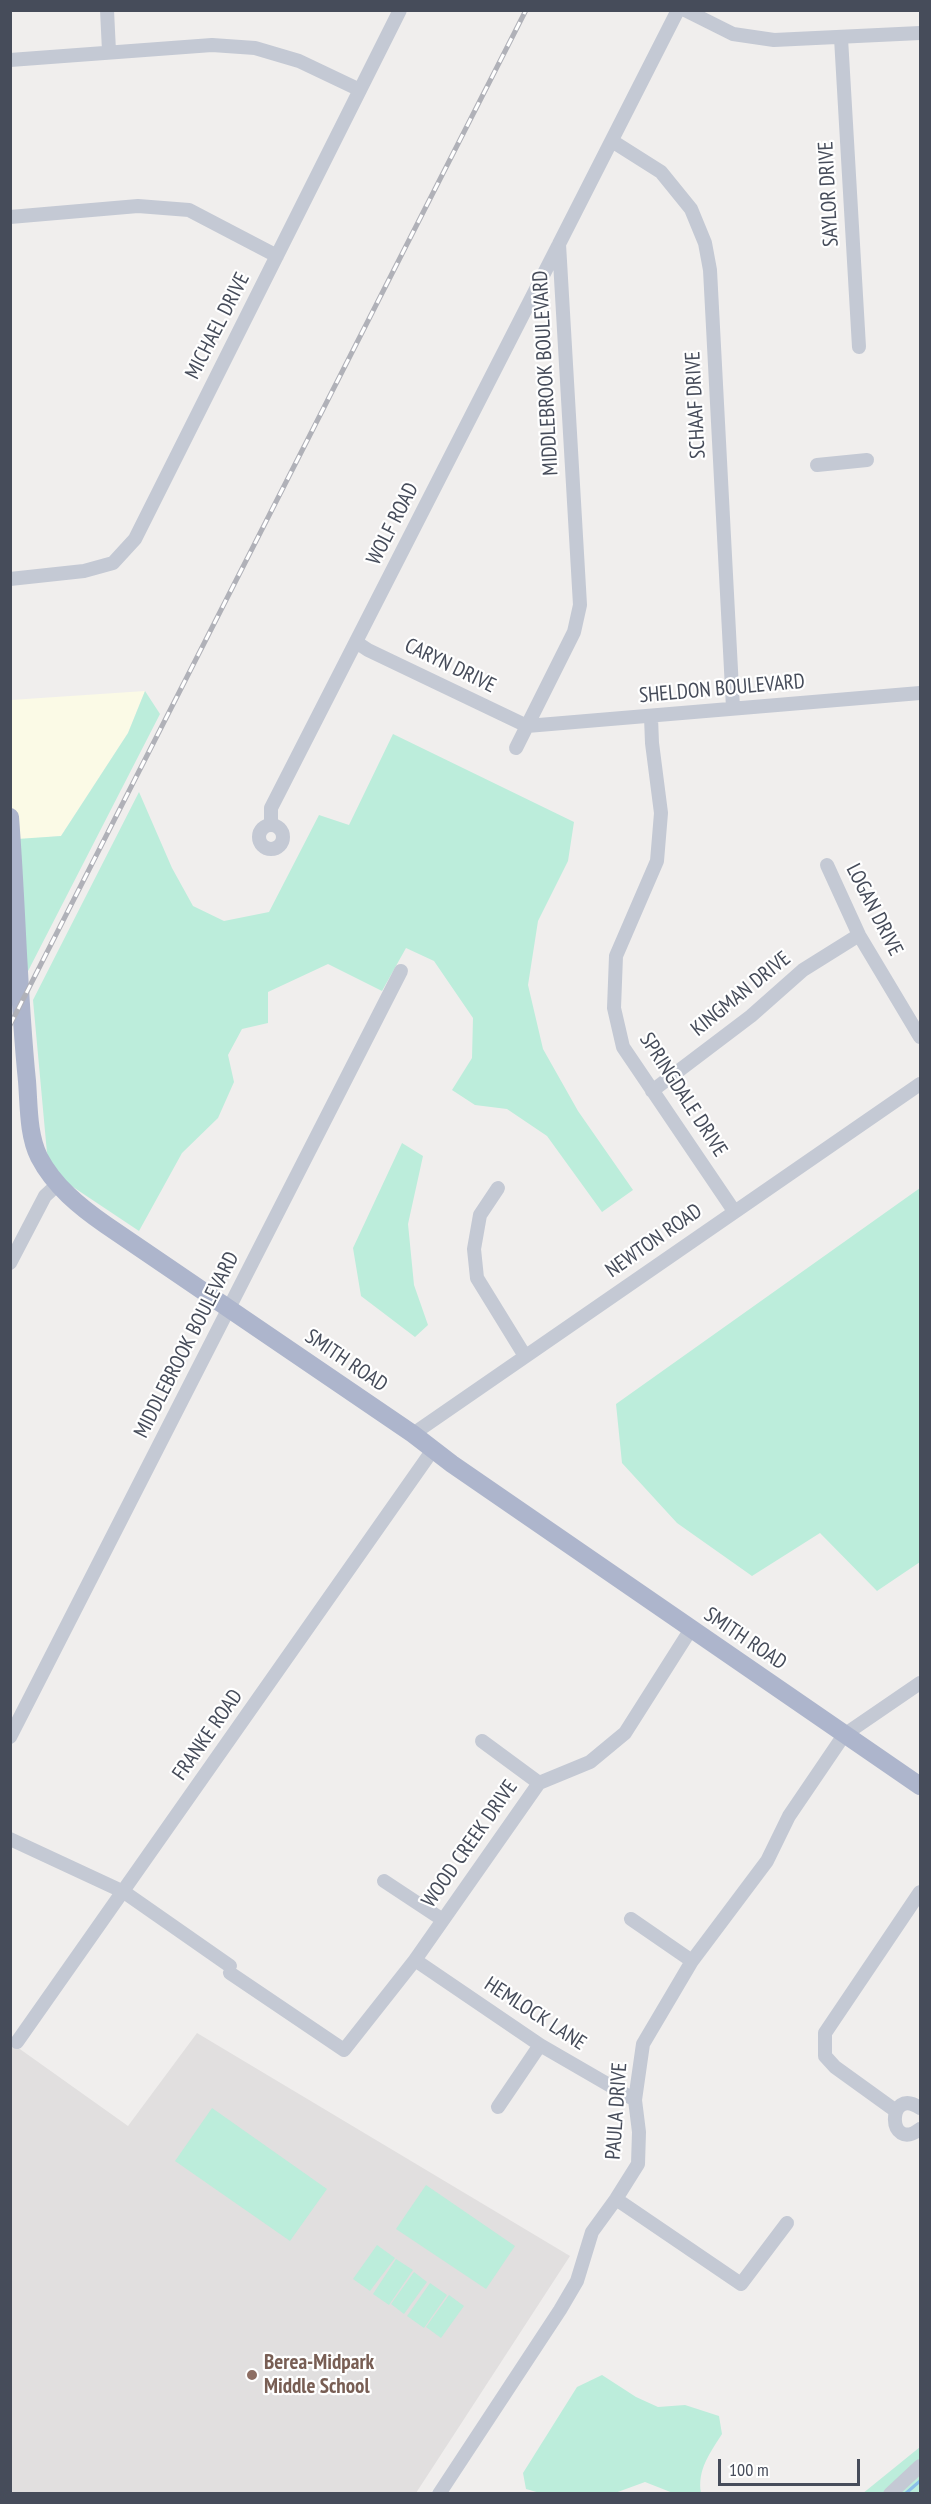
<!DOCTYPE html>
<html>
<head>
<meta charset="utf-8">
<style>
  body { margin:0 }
  #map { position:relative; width:931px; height:2504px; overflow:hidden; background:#f0eeed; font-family:"PT Sans Narrow",sans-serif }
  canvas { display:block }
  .frame { position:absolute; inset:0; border:12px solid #464c5a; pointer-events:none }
  .scale { position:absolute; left:718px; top:2459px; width:142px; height:27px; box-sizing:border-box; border:3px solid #464c5a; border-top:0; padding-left:8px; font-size:18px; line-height:21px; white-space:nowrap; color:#464c5a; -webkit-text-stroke:4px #fff; paint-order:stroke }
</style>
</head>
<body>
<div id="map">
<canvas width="931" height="2504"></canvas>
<div class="frame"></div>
<div class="scale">100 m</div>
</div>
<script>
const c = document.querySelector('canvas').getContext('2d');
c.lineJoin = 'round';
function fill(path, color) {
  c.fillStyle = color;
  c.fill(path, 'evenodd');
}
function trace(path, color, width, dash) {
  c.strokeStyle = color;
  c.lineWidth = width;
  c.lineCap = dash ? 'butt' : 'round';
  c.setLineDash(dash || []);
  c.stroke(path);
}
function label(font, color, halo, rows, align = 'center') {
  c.font = font + ' "PT Sans Narrow",sans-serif';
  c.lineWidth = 4.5;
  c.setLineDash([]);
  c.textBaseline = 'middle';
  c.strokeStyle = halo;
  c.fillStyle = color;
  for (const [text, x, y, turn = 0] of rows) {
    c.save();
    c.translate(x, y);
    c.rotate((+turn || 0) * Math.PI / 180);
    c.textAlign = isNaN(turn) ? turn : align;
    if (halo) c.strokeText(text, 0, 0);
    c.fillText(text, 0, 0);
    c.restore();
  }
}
fill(new Path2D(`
  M145 691 128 733 61 836 11 840V700Z`), '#fbfae6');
fill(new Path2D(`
  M197 2033 570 2256 416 2493H11L10 2042 128 2126Z`), '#e1dfdf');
fill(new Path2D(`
  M145 691 160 714 26 975 17 839 61 836 128 733Z
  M393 734 574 822 568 861 538 921 528 985 543 1049 578 1111 633 1190 602 1212 547 1136 507 1109 475 1105 452 1090 472 1058 473 1018 434 961 406 948 382 991 328 964 268 992V1023L242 1029 228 1055 234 1082 218 1118 182 1153 139 1231 55 1175 47 1153 33 1000 139 792 172 868 193 906 224 921 269 912 319 815 349 825Z
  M402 1143 423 1156 408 1224 414 1285 428 1325 415 1337 361 1296 353 1248Z
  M920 1188V1562L877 1591 820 1533 752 1576 677 1523 622 1463 616 1404Z
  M212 2108 327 2189 290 2241 175 2161Z
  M426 2185 515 2246 486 2289 396 2229Z
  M377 2245 395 2258 370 2291 353 2279Z
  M396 2259 413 2270 389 2305 373 2294Z
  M414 2272 427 2282 404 2314 391 2304Z
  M430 2283 447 2295 424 2328 407 2316Z
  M449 2295 464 2306 441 2338 426 2327Z
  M602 2375 636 2397 658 2407 685 2405 719 2416 722 2434C710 2453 697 2470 701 2493H673L645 2482 615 2493H540L526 2489 523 2473 577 2387Z
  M920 2447V2493L862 2494Z`), '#bceddb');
trace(new Path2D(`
  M905 2494 920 2481`), '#8abee9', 3);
trace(new Path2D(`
  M107 10 109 51
  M685 10 733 34 774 40 920 33
  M841 38 859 347
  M10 60 212 45 255 48 299 61 360 90
  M612 141 661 172 691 209 705 243 710 270 733 708
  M10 217 138 206 189 210 277 256
  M817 465 867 460
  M10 579 84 571 113 563 135 539 400 10
  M356 642 368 650 527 726 920 693
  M651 717 652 743 661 813 657 861 616 956 614 1008 623 1047 734 1211
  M516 748 574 632 580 605 559 244 678 10
  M271 824V808L558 246
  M259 837a12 12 0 1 1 24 0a12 12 0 1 1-24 0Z
  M827 865 859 935 920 1037
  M652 1091 751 1016 803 970 859 935
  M498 1188 480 1215 474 1249 477 1278 525 1356
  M10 1263 45 1196 58 1184
  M413 1434 920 1084
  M10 1737 401 971
  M482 1741 539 1783
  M10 1839 124 1892 230 1966
  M384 1881 443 1920
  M631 1919 692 1961
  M415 1960 540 2045 635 2100
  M230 1973 344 2050 415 1960 539 1783 590 1762 625 1733 691 1629
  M17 2042 432 1451
  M498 2107 540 2045
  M920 2108C886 2085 887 2154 920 2129
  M896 2111 835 2067 825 2056V2033L920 1892
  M616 2199 741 2284 787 2223
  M439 2494 560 2310 577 2281 592 2232 616 2199 638 2164 639 2132 635 2100 643 2044 692 1961 767 1861 789 1816 844 1735 920 1683
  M890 2494 920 2466`), '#c4c9d4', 14);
trace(new Path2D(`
  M10 817C17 905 18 993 27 1081 29 1106 28 1135 39 1157 54 1186 80 1207 106 1225L413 1434 452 1464 920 1786`), '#adb5cc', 18);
const rail = new Path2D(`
  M10 1025 526 10`);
trace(rail, '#b0b1b8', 5);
trace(rail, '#fff', 3, [9]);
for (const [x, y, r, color] of [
  [252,2375,6,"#8d6e63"]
]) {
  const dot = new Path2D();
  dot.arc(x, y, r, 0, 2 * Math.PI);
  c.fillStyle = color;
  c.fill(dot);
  trace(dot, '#fff', 2);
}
label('21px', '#464c5a', '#fff', [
  ["SAYLOR DRIVE",829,194,-93],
  ["MICHAEL DRIVE",218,326,-63],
  ["MIDDLEBROOK BOULEVARD",546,373,-93],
  ["SCHAAF DRIVE",696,405,-93],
  ["WOLF ROAD",393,524,-63],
  ["CARYN DRIVE",450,666,26],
  ["SHELDON BOULEVARD",722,689,-5],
  ["LOGAN DRIVE",874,910,63],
  ["KINGMAN DRIVE",741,994,-39],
  ["SPRINGDALE DRIVE",683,1095,57],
  ["NEWTON ROAD",654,1241,-35],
  ["MIDDLEBROOK BOULEVARD",187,1345,-63],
  ["SMITH ROAD",346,1361,34],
  ["SMITH ROAD",745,1639,34],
  ["FRANKE ROAD",208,1735,-55],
  ["WOOD CREEK DRIVE",470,1844,-55],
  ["HEMLOCK LANE",535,2014,33],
  ["PAULA DRIVE",617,2111,-86]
]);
label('bold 21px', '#785e54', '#fff', [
  ["Berea-Midpark",264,2363],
  ["Middle School",264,2387]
], 'left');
</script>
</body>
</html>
